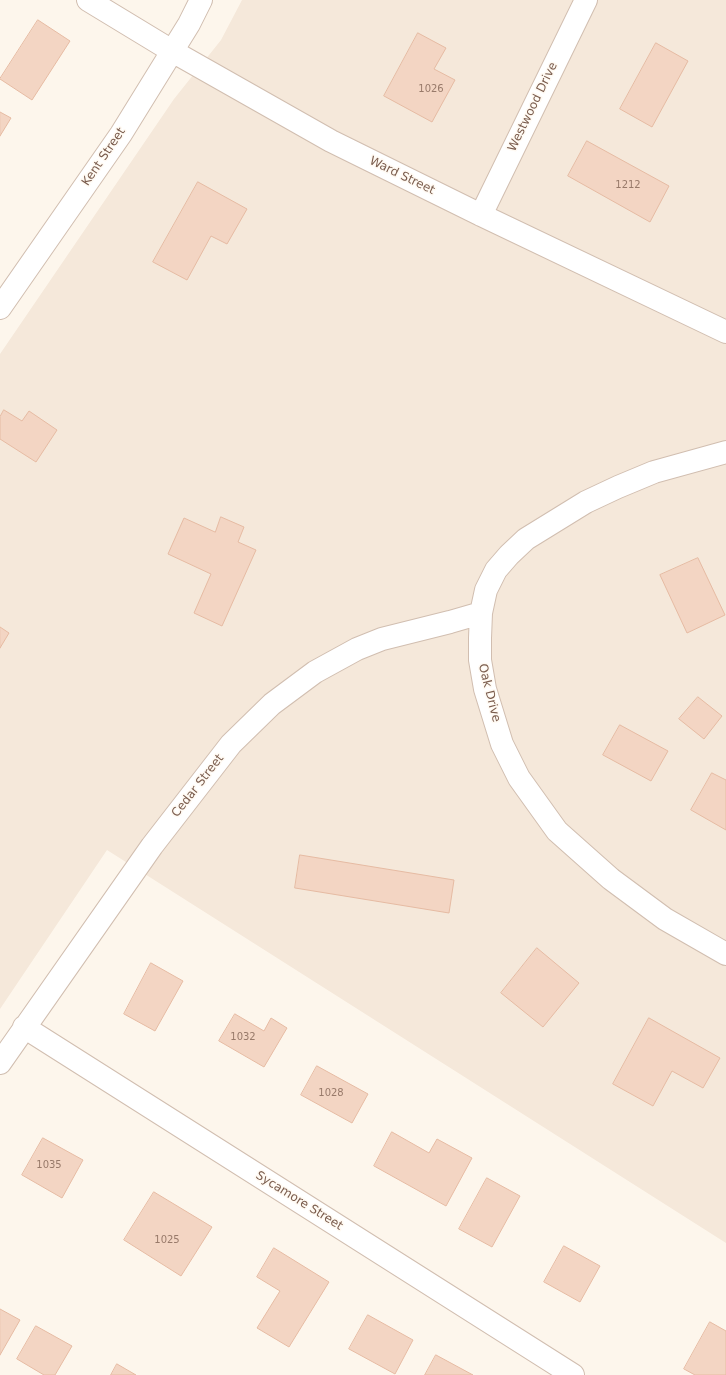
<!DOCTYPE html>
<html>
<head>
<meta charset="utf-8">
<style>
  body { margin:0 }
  canvas { display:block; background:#fdf6ec }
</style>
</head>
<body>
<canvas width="726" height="1375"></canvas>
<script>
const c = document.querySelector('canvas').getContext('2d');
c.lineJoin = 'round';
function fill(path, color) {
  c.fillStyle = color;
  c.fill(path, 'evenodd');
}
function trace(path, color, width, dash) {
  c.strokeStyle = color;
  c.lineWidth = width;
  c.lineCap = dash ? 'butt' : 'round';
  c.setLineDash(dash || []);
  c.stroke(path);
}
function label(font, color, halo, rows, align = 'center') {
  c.font = font + ' "DejaVu Sans",sans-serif';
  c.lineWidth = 3;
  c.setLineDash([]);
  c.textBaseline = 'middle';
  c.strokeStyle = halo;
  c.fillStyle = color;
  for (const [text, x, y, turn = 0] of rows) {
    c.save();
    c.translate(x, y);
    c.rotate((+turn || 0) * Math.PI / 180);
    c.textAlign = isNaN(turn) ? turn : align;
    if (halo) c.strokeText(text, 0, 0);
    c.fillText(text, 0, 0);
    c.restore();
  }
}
fill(new Path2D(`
  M242 0H726V1243L107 850 0 1009V354L174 99 221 40Z`), '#f5e8da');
const building = new Path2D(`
  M38 20 70 41 32 100 0 79Z
  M418 33 446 48 434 69 455 80 432 122 384 96Z
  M656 43 688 61 652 127 620 109Z
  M0 112 11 118 0 136Z
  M587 141 669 186 650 222 568 176Z
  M198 182 247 209 227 244 211 236 187 280 153 262Z
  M4 410 22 421 29 411 57 430 36 462 0 439V417Z
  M221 517 244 527 238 542 256 550 222 626 194 613 211 574 168 554 184 518 215 532Z
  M698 558 725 615 687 633 660 575Z
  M0 627 9 633 0 648Z
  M698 697 722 716 704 739 679 719Z
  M620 725 668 751 651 781 603 755Z
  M712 773 726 780V830L691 810Z
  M300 855 454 880 449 913 295 888Z
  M537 948 579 983 543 1027 501 993Z
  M151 963 183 981 155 1031 124 1014Z
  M235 1014 264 1031 271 1018 287 1028 264 1067 219 1041Z
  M649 1018 720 1058 703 1088 672 1071 653 1106 613 1084Z
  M317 1066 368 1094 352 1123 301 1095Z
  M392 1132 429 1153 437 1139 472 1158 446 1206 374 1166Z
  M43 1138 83 1160 62 1198 22 1175Z
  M487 1178 520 1196 492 1247 459 1229Z
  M154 1192 212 1227 181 1276 124 1240Z
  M564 1246 600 1266 580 1302 544 1282Z
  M274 1248 329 1282 289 1347 257 1328 280 1291 257 1277Z
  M0 1309 20 1320 0 1355Z
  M368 1315 413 1340 395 1374 349 1349Z
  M710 1322 726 1331V1375H695L684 1369Z
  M36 1326 72 1346 55 1375H44L17 1359Z
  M436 1355 473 1375H425Z
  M117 1364 136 1375H111Z`);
fill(building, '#f3d5c3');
trace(building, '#e6bba3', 1);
const minor = new Path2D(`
  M88 0 172 51 331 141 481 215 726 332
  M481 215 586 0
  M0 308 121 134 189 24 201 0
  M726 452 654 472 618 487 586 502 526 539 509 555 496 570 486 590 481 613 480 638V660L485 689 502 744 519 778 557 831 611 879 665 919 726 954
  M24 1027 573 1375
  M0 1063 152 846 231 744 272 704 315 672 357 649 382 639 450 622 481 613`);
trace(minor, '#d1beb0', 24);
trace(minor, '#fff', 22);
label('10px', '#987a6a', null, [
  ["1026",431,89],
  ["1212",628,185],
  ["1032",243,1037],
  ["1028",331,1093],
  ["1035",49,1165],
  ["1025",167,1240]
]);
label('12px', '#7a5c4d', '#fffaf3', [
  ["Westwood Drive",533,107,-64],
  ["Kent Street",104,157,-56],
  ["Ward Street",402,176,26],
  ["Oak Drive",489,693,76],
  ["Cedar Street",198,786,-52],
  ["Sycamore Street",299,1201,32]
]);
</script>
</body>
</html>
